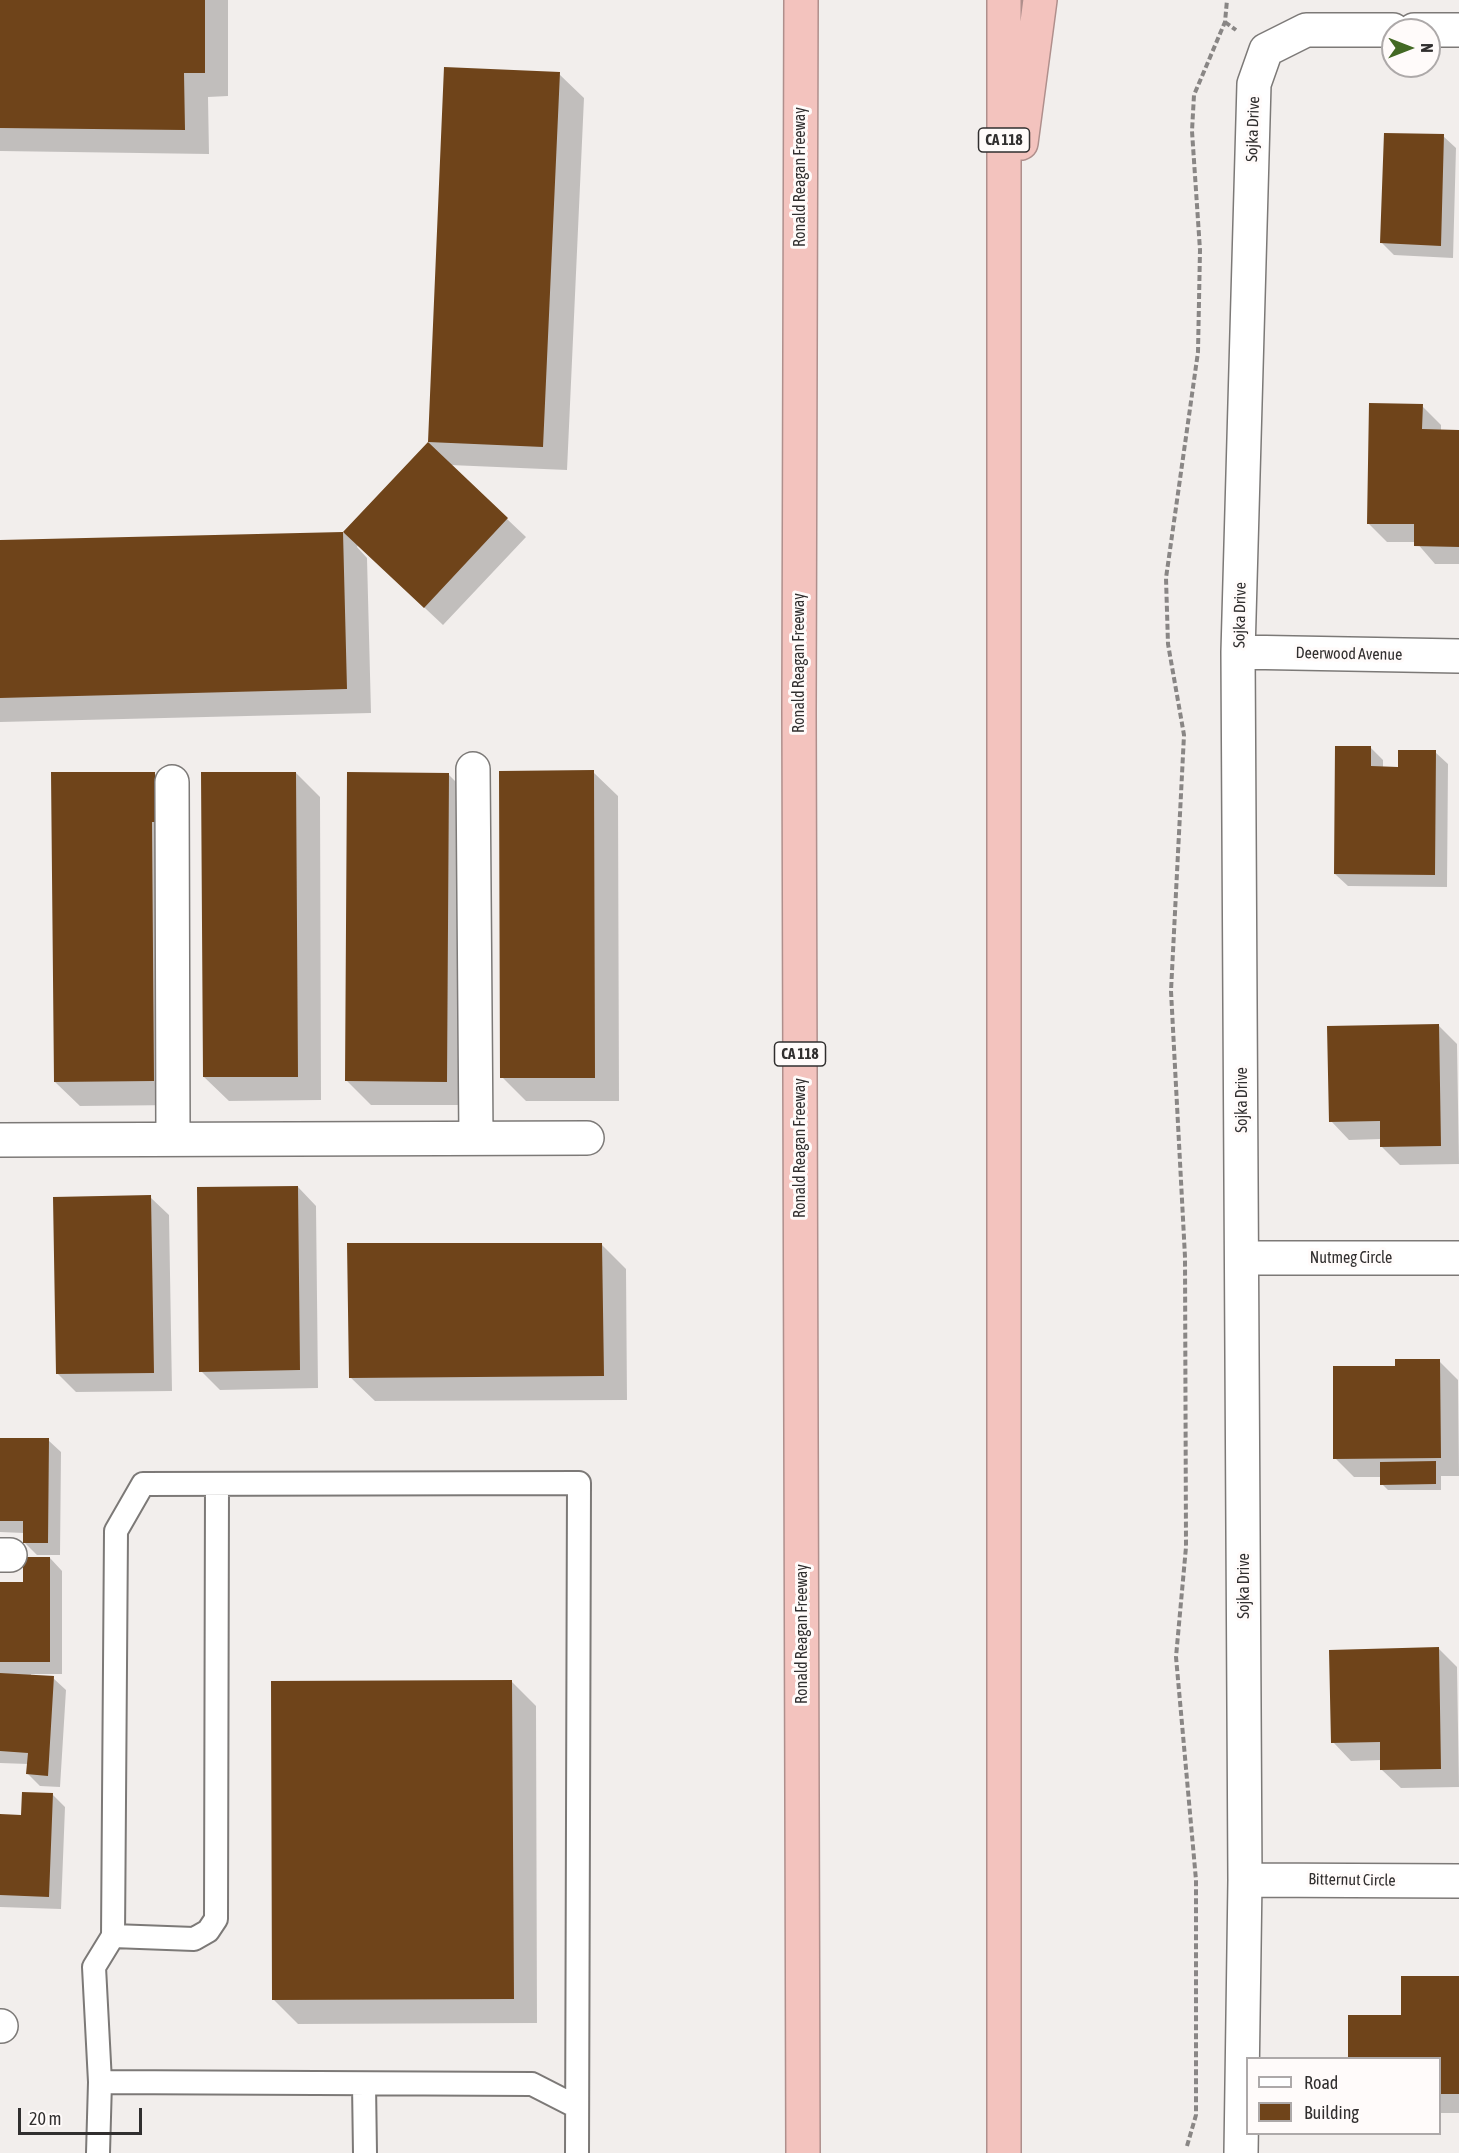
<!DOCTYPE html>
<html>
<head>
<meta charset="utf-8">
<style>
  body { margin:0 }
  #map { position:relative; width:1459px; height:2153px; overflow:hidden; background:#f2eeec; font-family:"Asap Condensed",sans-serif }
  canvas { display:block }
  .legend { position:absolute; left:1246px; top:2057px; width:195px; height:78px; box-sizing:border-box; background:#fffbfa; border:2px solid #ada9a9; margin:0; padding:8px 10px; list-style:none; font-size:18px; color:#312f2f }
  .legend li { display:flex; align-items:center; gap:12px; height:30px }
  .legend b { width:30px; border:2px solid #ada9a9 }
  .north { position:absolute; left:1381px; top:18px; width:60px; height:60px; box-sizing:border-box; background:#fffbfa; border:2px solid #ada9a9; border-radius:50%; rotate:90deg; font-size:16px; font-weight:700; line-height:24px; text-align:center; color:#312f2f }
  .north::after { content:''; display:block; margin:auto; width:21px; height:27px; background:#436924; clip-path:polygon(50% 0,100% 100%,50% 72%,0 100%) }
  .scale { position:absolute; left:18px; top:2108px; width:124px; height:27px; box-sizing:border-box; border:3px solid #312f2f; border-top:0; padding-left:8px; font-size:18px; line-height:21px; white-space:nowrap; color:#312f2f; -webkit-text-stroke:4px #fffbfa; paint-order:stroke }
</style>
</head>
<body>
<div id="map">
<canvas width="1459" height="2153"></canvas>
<ul class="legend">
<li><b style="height:8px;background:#fff"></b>Road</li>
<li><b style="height:16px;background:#6f441a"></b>Building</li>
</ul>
<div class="north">N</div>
<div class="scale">20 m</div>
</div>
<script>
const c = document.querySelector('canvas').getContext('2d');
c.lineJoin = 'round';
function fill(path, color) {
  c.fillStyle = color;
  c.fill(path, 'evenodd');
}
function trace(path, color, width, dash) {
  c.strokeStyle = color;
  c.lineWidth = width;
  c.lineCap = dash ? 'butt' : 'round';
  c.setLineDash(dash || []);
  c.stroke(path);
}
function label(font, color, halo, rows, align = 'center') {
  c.font = font + ' "Asap Condensed",sans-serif';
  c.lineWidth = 6;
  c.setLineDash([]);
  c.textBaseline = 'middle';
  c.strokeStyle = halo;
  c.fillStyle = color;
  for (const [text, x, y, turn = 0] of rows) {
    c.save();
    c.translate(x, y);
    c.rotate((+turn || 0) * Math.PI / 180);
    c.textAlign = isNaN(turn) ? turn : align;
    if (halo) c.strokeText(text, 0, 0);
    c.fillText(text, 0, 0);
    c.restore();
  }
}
fill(new Path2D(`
  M0 0H228V96L208 97 209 154 0 151Z
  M446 69 559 74 584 98 567 470 450 465 526 537 443 625 358 545 357 547 367 558 371 713 0 722V542L344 533 429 442Z
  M1443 136 1456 148 1453 258 1394 255 1382 243Z
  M1422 406 1441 425V431H1459V564H1435L1416 542H1387L1368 523Z
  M1370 747 1383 760V768L1400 769 1435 752 1448 764 1447 887 1348 886 1335 874Z
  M593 772 618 796 619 1101H526L502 1077Z
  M154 773 179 797 178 1105 80 1106 55 1082Z
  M296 773 320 797 321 1100 229 1101 204 1077Z
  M448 774 472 798 471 1105H371L347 1081Z
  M1438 1025 1457 1044 1459 1164 1400 1165 1381 1146V1139L1349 1140 1331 1121Z
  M298 1187 316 1206 318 1388 220 1390 201 1371Z
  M150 1197 169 1215 172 1391 76 1392 58 1374Z
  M602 1245 626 1269 627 1400 375 1401 350 1377Z
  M1439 1361 1458 1380 1459 1476H1441V1490H1388L1382 1484V1477H1354L1335 1458Z
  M0 1439 48 1440 61 1452 60 1555H37L24 1542V1533L0 1532Z
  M50 1558 62 1571V1674H31V1676L53 1678 66 1690 60 1787 40 1786 28 1774V1764L0 1763V1583H25Z
  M1438 1648 1457 1667 1459 1787 1401 1788 1382 1770V1760L1351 1761 1333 1742Z
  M512 1682 536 1706 537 2023 298 2024 274 2000Z
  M52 1794 65 1807 61 1909 0 1907V1816H23Z
  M1459 1978V2113H1440V2058H1349V2016H1403Z`), '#0003');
fill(new Path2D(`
  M0 0H205V73H184L185 130 0 128Z
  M444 67 560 72 543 447 428 442Z
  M1384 133 1444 134 1441 246 1380 243Z
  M1369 403 1423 404 1422 429 1459 430V547L1414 546V524H1367Z
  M428 442 508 518 424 608 343 532Z
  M343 532 347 689 0 698V540Z
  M1335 746H1371V766L1398 767V750H1436L1435 875 1334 874Z
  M594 770 595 1078H500L499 771Z
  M51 772H155V822H152L154 1081 54 1082Z
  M201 772H296L298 1077H203Z
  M347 772 449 773 447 1082 345 1081Z
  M1439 1024 1441 1146 1380 1147V1121L1329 1122 1327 1026Z
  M298 1186 300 1370 199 1372 197 1187Z
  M151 1195 154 1373 56 1374 53 1197Z
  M347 1243H602L604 1376 349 1378Z
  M1395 1359H1440L1441 1458 1333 1459V1366H1395Z
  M0 1438H49L48 1543H23V1521H0Z
  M1436 1461V1484L1380 1485V1462Z
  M23 1557H50V1662H0V1582H23Z
  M1439 1647 1441 1769 1380 1770V1742L1331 1743 1329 1650Z
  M0 1673 54 1676 48 1776 26 1774 28 1753 0 1751Z
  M512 1680 514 1999 272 2000 271 1681Z
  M22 1792 53 1793 49 1897 0 1895V1814L21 1815Z
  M1401 1976H1459V2094H1440V2058H1348V2015H1401Z`), '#6f441a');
const lane = new Path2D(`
  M113 1936 194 1939 208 1931 216 1919 217 1484
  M100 2082 532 2084 577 2107
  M364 2084 365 2153
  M98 2153 100 2082 94 1967 113 1936 116 1531 143 1484 579 1483 577 2153`);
const street = new Path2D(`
  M1414 30H1459
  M1238 652 1459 656
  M473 769 476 1138
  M172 782 173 1139
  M0 1140 587 1138
  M1243 1258H1459
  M0 1555H10
  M1245 1880 1459 1881
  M0 2026H1
  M1241 2153 1245 1880 1238 652 1254 84 1266 50 1306 30H1393`);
const highway = new Path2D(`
  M801 0 799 711 803 2153
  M1021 143 1040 0
  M1004 2153V0`);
trace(lane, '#7c7977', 26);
trace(street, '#7c7977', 36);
trace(highway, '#af8f8c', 36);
trace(new Path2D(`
  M1225 22 1236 30
  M1187 2146 1196 2115V1880L1176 1657 1186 1547 1185 1257 1171 991 1184 735 1168 644 1166 578 1198 352 1200 250 1192 131 1194 95 1225 22 1227 0`), '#898685', 4, [6, 3]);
trace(lane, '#fff', 22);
trace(street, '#fff', 33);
trace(highway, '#f3c3be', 33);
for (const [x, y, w] of [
  [1004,140,51],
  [800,1054,51]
]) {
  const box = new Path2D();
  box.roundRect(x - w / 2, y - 12, w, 24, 4.5);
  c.fillStyle = '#fffbfa';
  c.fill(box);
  trace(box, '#312f2f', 1.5);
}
label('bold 15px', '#312f2f', null, [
  ["CA 118",1004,140],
  ["CA 118",800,1054]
]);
label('16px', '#312f2f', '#fffbfa', [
  ["Sojka Drive",1253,129,-88],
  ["Ronald Reagan Freeway",800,177,-90],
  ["Sojka Drive",1240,615,-89],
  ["Deerwood Avenue",1349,654,1],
  ["Ronald Reagan Freeway",799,663,-90],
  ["Sojka Drive",1242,1100,-90],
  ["Ronald Reagan Freeway",800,1148,-90],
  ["Nutmeg Circle",1351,1258],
  ["Sojka Drive",1244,1586,-90],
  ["Ronald Reagan Freeway",802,1634,-90],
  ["Bitternut Circle",1352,1880,1]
]);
</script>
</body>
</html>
